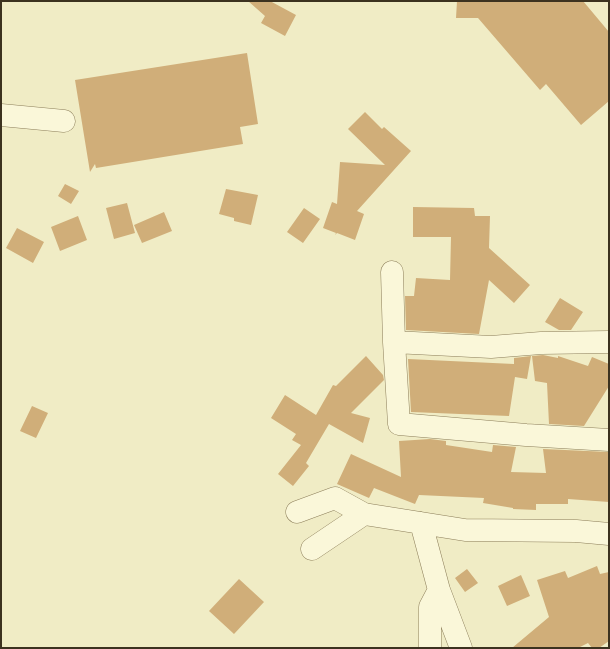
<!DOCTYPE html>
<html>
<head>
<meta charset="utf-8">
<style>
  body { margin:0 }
  #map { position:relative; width:610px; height:649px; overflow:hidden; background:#f0ecc5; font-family:"IBM Plex Serif",serif }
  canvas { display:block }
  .frame { position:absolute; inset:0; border:2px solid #3c321f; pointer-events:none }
</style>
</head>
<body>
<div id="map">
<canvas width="610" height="649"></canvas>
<div class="frame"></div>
</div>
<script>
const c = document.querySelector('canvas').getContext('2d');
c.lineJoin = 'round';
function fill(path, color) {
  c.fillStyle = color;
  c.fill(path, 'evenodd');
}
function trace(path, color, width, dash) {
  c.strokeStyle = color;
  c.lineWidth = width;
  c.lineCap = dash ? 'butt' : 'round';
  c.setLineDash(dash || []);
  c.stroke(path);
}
fill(new Path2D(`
  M248 1H270L296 15 285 36 261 23 265 16Z
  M457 1H583L609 32V101L581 125 546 84 540 90 478 18H456Z
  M247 53 258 124 240 127 243 144 96 168 95 164 90 172 75 80Z
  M365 112 382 129 384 127 411 151 357 211 364 214 355 240 337 233 335 235 336 233 323 228 332 202 337 204 340 162 385 165 348 129Z
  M65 184 79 191 71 204 58 196Z
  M226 189 258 195 251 225 234 221V218L219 214Z
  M127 203 135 233 114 239 106 208Z
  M413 207 474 208 475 216H490L489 248 530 285 514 303 489 280 479 334 406 330 405 296H414L416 278 450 280 451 237H413Z
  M304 208 320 219 303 243 287 232Z
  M164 212 172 231 142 243 134 225Z
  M78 216 87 240 60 251 51 227Z
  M17 228 44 242 33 263 6 248Z
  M560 298 583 312 571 330H559L545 322Z
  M543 355 558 358V356L588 366 592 357 609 364V386L584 426 549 424 547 383 535 381 532 356Z
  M366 356 383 375 384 380 351 413 370 418 363 443 329 424 306 463 309 466 293 486 278 474 301 445 292 440 296 434 271 418 285 395 316 415 333 385 336 386Z
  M531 356 527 379 515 377 509 416 411 412 408 359 514 364V358Z
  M32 406 48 413 36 438 20 431Z
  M430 439 446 441V445L492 452 493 445 516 447 511 472 546 473 543 449 609 452V502L568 499V504H536V510L513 509V508L483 503 484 498 419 495 415 504 374 488 369 498 337 484 351 454 401 477 399 441Z
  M597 566 600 574 609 572V641L599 648H592L588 643 578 648H512L549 617 537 580 565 571 568 578Z
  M467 569 478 583 465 592 455 578Z
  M521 575 530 596 507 606 498 586Z
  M239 579 264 602 234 634 209 611Z`), '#d0ae79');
const minor = new Path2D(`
  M1 115 64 121
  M392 272 394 342
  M609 342 541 343 491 347 394 342 399 424 526 435 609 440
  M297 512 335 498 364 514 465 530 576 531 609 534
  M421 523 439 590 461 648
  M312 549 364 514
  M430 648V607L439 590`);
trace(minor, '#8c7e5a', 23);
trace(minor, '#faf7d9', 22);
</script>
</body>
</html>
